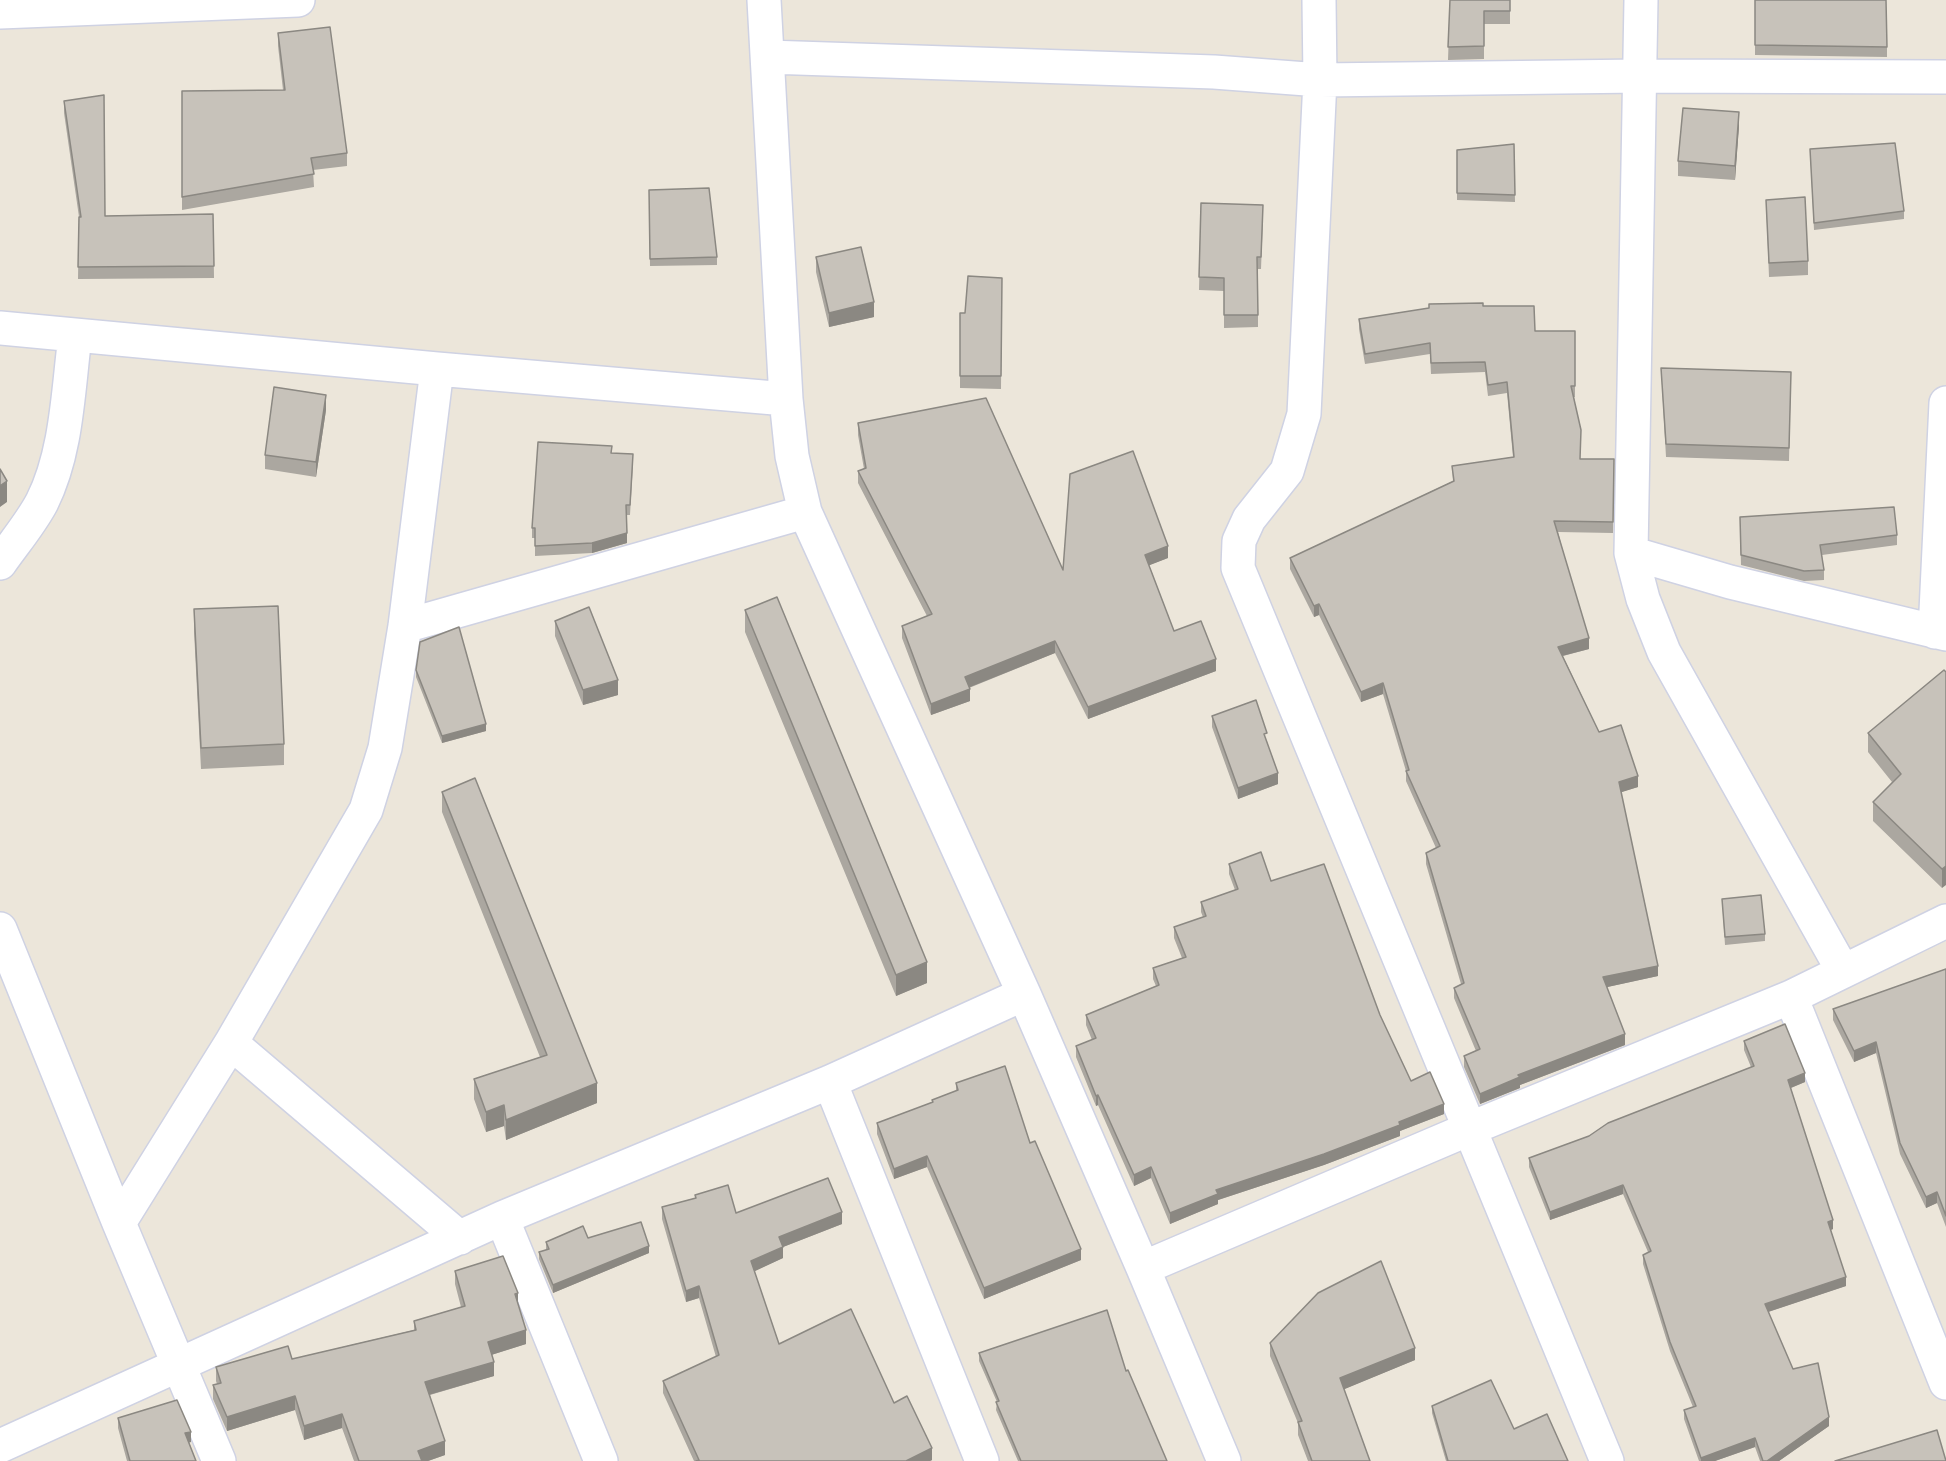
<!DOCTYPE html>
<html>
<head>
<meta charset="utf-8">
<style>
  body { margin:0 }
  canvas { display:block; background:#ece6da }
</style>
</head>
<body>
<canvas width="1946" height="1461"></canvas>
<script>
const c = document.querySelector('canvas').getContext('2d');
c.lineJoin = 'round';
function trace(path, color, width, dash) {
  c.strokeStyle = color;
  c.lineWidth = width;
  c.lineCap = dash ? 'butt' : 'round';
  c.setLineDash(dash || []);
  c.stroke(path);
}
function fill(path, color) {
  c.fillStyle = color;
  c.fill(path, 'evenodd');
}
const minor = new Path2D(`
  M764 0 786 399 792 456 805 512 1024 994 1143 1268 1224 1461
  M1319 0 1320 80 1304 414 1287 471 1249 519 1239 541 1238 568 1607 1461
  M1641 0 1631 553 1643 599 1664 652 1843 971
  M0 12 298 0
  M768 57 1214 72 1320 80 1641 76 1946 77
  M0 328 437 369 786 399
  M1631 553 1730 582 1946 634
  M0 563C14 543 31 523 42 502 67 452 68 391 75 336
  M405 626 805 512
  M1935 632 1946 403
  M0 929 119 1223 219 1461
  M1791 997 1946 1383
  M231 1043 460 1238
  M830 1082 982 1461
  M502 1218 601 1461
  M119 1223 231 1043 366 810 385 748 405 626 437 369
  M1143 1268 1469 1129 1791 997 1946 921
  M0 1446 502 1218 830 1082 1024 994`);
trace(minor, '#cfd2e3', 36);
trace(minor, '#fff', 33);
fill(new Path2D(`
  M1450 0H1510V24H1484V59L1448 60Z
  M1755 0 1887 47V57L1755 55Z
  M278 33 347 153V166L313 170 314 187 182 210V91L283 90 278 46Z
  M64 101 105 216 213 214 214 278 78 279 79 217 64 113Z
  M1739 126 1735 180 1678 176V161Z
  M1514 144 1515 202 1457 200V150Z
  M1810 149 1904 211V219L1814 230Z
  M649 190 717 257V265L650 266Z
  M1766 200 1808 261V275L1769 277Z
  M1201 203 1263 218 1261 269H1258V327L1224 328V291L1199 290Z
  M816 257 874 317 829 327 816 272Z
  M1002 278 1001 389 960 388V313H965Z
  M1483 306 1535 331H1575V397H1574L1580 459H1614L1613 533 1558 532 1589 649 1563 656 1599 732 1638 787 1621 792 1658 976 1607 987 1625 1045 1520 1085V1088L1480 1104 1464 1067V1056L1476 1051 1454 998V988L1461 984 1426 864V853L1436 848 1406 781V771L1383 694 1361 702 1319 615 1314 617 1290 569V558L1453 481 1452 466 1513 457 1507 393 1488 396 1485 372 1431 374 1430 354 1365 364 1359 329V319Z
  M1661 368 1791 372 1789 461 1666 457Z
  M326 410 316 477 265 469V455Z
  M858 423 1063 570 1168 558 1149 565 1174 631 1216 671 1088 719 1055 653 969 688 970 701 931 715 902 638V626L927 616 858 483V471L864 469 858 435Z
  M612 453 633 464 630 515H626L627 543 592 553 535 556V538H532V528Z
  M1740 527 1897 535V545L1822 555 1824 570V580L1804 581 1741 565Z
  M194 609 284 744V765L201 769 194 631Z
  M745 610 927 983 896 996 745 632Z
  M555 621 618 695 583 705 555 636Z
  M416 670 486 731 442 743 416 677Z
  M1944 670 1942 888 1873 821V802L1892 782 1868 752V733Z
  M1212 716 1278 784 1238 799 1212 727Z
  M442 792 597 1103 506 1140 504 1126 486 1132 474 1099V1079L540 1057 442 812Z
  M1229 864 1271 881 1380 1015 1411 1081 1444 1114 1400 1131V1136L1324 1165 1218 1200V1204L1170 1224 1151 1178 1134 1186 1098 1105 1096 1106 1076 1057V1046L1092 1040 1086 1025V1015L1156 986 1153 979V968L1182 958 1174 938V927L1203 917 1201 912V902L1235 890 1229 874Z
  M1722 899 1765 934V941L1725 945Z
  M1946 969V1227L1937 1203 1926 1208 1900 1154 1876 1053 1854 1062 1833 1020V1009Z
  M1744 1041 1805 1082 1791 1088 1833 1229 1831 1230 1846 1286 1768 1312 1793 1369 1829 1426 1779 1461H1760L1755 1447 1715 1461H1699L1684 1419V1410L1693 1407 1670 1351 1643 1264V1255L1648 1252 1623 1194 1550 1220 1529 1167V1158L1589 1136 1751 1067 1744 1050Z
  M956 1083 1030 1143 1081 1260 984 1299 927 1167 894 1179 877 1134V1123L932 1103V1100L956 1091Z
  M695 1195 736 1213 842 1224 783 1247V1258L754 1271 779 1344 894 1403 932 1460 930 1461H694L663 1393V1381L716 1357 699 1298 686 1302 662 1219V1207L695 1198Z
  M588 1238 649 1253 553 1293 539 1259V1252L546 1250V1242Z
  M455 1271 518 1305 526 1344 491 1355 494 1376 430 1395 445 1455 428 1461H354L342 1428 304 1440 295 1410 227 1431 213 1399V1385L217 1384 216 1381V1367L292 1359 414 1330V1321L461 1307 455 1284Z
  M1270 1343 1415 1360 1344 1389 1370 1461H1308L1298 1435V1423L1270 1356Z
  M979 1353 1126 1371 1167 1461H1018L996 1410 997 1402 979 1361Z
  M1432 1406 1514 1429 1568 1461H1446L1432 1413Z
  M118 1418 191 1442H189L196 1461H127L118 1428Z`), '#aba7a0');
fill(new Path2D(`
  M1739 112V126L1735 180V166Z
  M874 302V317L829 327V313Z
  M326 395V410L316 477V462Z
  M7 481V502L0 507V486Z
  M627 533V543L592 553V543Z
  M1168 546V558L1145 567V555Z
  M1319 604V615L1314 617V606Z
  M1589 638V649L1558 657V647Z
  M1055 641V653L965 689V677Z
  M1216 659V671L1088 719V707Z
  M618 680V695L583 705V690Z
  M1383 683V694L1361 702V692Z
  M970 689V701L931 715V704Z
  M486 724V731L442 743V736Z
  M1278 773V784L1238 799V788Z
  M1638 776V787L1619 793V782Z
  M1946 866V885L1942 888V869Z
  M927 962V983L896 996V975Z
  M1658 966V976L1603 988V977Z
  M1625 1034V1045L1520 1085V1088L1480 1104V1094L1518 1075Z
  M1876 1042V1053L1854 1062V1051Z
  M1805 1073V1082L1788 1089V1080Z
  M597 1083V1103L506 1140V1120Z
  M1098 1095V1105L1096 1106V1096Z
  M1444 1104V1114L1400 1131V1136L1324 1165 1218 1200V1204L1170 1224V1213L1216 1190Z
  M504 1105V1126L486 1132V1112Z
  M927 1156V1167L894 1179V1169Z
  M1151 1167V1178L1134 1186V1175Z
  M1623 1185V1194L1550 1220V1212Z
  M1937 1192V1203L1926 1208V1197Z
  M842 1212V1224L783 1247V1258L751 1273V1261L779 1237Z
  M1833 1220V1229L1828 1231V1222Z
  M649 1246V1253L553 1293V1285Z
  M1081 1249V1260L984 1299V1288Z
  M1846 1277V1286L1765 1313V1304Z
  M699 1286V1298L686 1302V1291Z
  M518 1293V1307L515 1294Z
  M526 1330V1344L488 1356V1342Z
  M1415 1348V1360L1340 1391V1378Z
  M494 1362V1376L425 1396V1382Z
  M295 1396V1410L227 1431V1417Z
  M342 1414V1428L304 1440V1426Z
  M1829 1417V1426L1779 1461H1767Z
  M191 1432V1442L185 1444V1433Z
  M1755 1438V1447L1715 1461H1701V1458Z
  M445 1441V1455L428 1461H418V1451Z
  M932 1448V1460L930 1461H906Z`), '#8b8882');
const building = new Path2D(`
  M1450 0H1510V11H1484V46L1448 47Z
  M1755 0H1886L1887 47 1755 45Z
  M330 27 347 153 311 158 314 174 182 197V91L285 90 278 33Z
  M104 95 105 216 213 214 214 266 78 267 79 217H81L64 101Z
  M1683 108 1739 112 1735 166 1678 161Z
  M1895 143 1904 211 1814 223 1810 149Z
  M1514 144 1515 195 1457 193V150Z
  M709 188 717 257 650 259 649 190Z
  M1805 197 1808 261 1769 263 1766 200Z
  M1201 203 1263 205 1261 257H1257L1258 315H1224V278L1199 277Z
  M861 247 874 302 829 313 816 257Z
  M968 276 1002 278 1001 376H960V313H965Z
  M1483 303V306H1534L1535 331H1575V386H1571L1581 430 1580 459H1614L1613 522 1554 521 1589 638 1558 647 1599 732 1621 725 1638 776 1619 782 1658 966 1603 977 1625 1034 1518 1075 1520 1077 1480 1094 1464 1056 1480 1049 1454 988 1464 983 1426 853 1440 846 1406 771 1409 770 1383 683 1361 692 1319 604 1314 606 1290 558 1454 481 1452 466 1514 457 1507 382 1488 385 1485 362 1431 363 1430 343 1365 354 1359 319 1429 308V304Z
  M1661 368 1791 372 1789 448 1666 444Z
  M274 387 326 395 316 462 265 455Z
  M986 398 1063 570 1070 474 1133 451 1168 546 1145 555 1174 631 1201 621 1216 659 1088 707 1055 641 965 677 970 689 931 704 902 626 932 614 858 471 866 468 858 423Z
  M538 442 612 446 611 453 633 454 630 505H626L627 533 592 543 535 546V528H532Z
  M0 469 7 481 0 486Z
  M1894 507 1897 535 1820 545 1824 570 1804 571 1741 555 1740 517Z
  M777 597 927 962 896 975 745 610Z
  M278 606 284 744 201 748 194 609Z
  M589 607 618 680 583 690 555 621Z
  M459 627 486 724 442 736 416 670 420 642Z
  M1944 670 1946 672V866L1942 869 1873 802 1901 774 1868 733Z
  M1256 700 1267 733 1264 734 1278 773 1238 788 1212 716Z
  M475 778 597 1083 506 1120 504 1105 486 1112 474 1079 547 1055 442 792Z
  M1261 852 1271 881 1324 864 1380 1015 1411 1081 1430 1072 1444 1104 1399 1122 1400 1125 1324 1154 1216 1190 1218 1194 1170 1213 1151 1167 1134 1175 1098 1095 1096 1096 1076 1046 1096 1038 1086 1015 1159 985 1153 968 1186 957 1174 927 1206 916 1201 902 1238 889 1229 864Z
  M1761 895 1765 934 1725 937 1722 899Z
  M1946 969V1216L1937 1192 1926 1197 1900 1143 1876 1042 1854 1051 1833 1009Z
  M1785 1024 1805 1073 1788 1080 1833 1220 1828 1222 1846 1277 1765 1304 1793 1369 1818 1363 1829 1417 1767 1461H1763L1755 1438 1701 1458 1684 1410 1696 1406 1670 1342 1643 1255 1651 1251 1623 1185 1550 1212 1529 1158 1589 1136 1608 1123 1754 1066 1744 1041Z
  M1005 1066 1030 1143 1035 1141 1081 1249 984 1288 927 1156 894 1169 877 1123 933 1102 932 1100 958 1090 956 1083Z
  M828 1178 842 1212 779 1237 783 1247 751 1261 779 1344 851 1309 894 1403 907 1396 932 1448 906 1461H696L699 1460 663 1381 719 1355 699 1286 686 1291 662 1207 696 1198 695 1195 728 1185 736 1213Z
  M641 1222 649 1246 553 1285 539 1252 549 1249 546 1242 583 1226 588 1238Z
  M503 1256 518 1293 515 1294 526 1330 488 1342 494 1362 425 1382 445 1441 418 1451 422 1461H359L342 1414 304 1426 295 1396 227 1417 213 1385 221 1383 216 1367 288 1346 292 1359 416 1330 414 1321 465 1306 455 1271Z
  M1381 1261 1415 1348 1340 1378 1370 1461H1312L1298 1422 1302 1421 1270 1343 1318 1293Z
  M1107 1310 1126 1371 1128 1370 1167 1461H1021L996 1402 999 1401 979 1353Z
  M1491 1380 1514 1429 1547 1414 1568 1461H1448L1432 1406Z
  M177 1400 191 1432 185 1433 196 1461H130L118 1418Z
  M1937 1430 1946 1461H1835Z`);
fill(building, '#c7c2ba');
trace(building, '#8b8882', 1.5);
</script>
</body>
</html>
